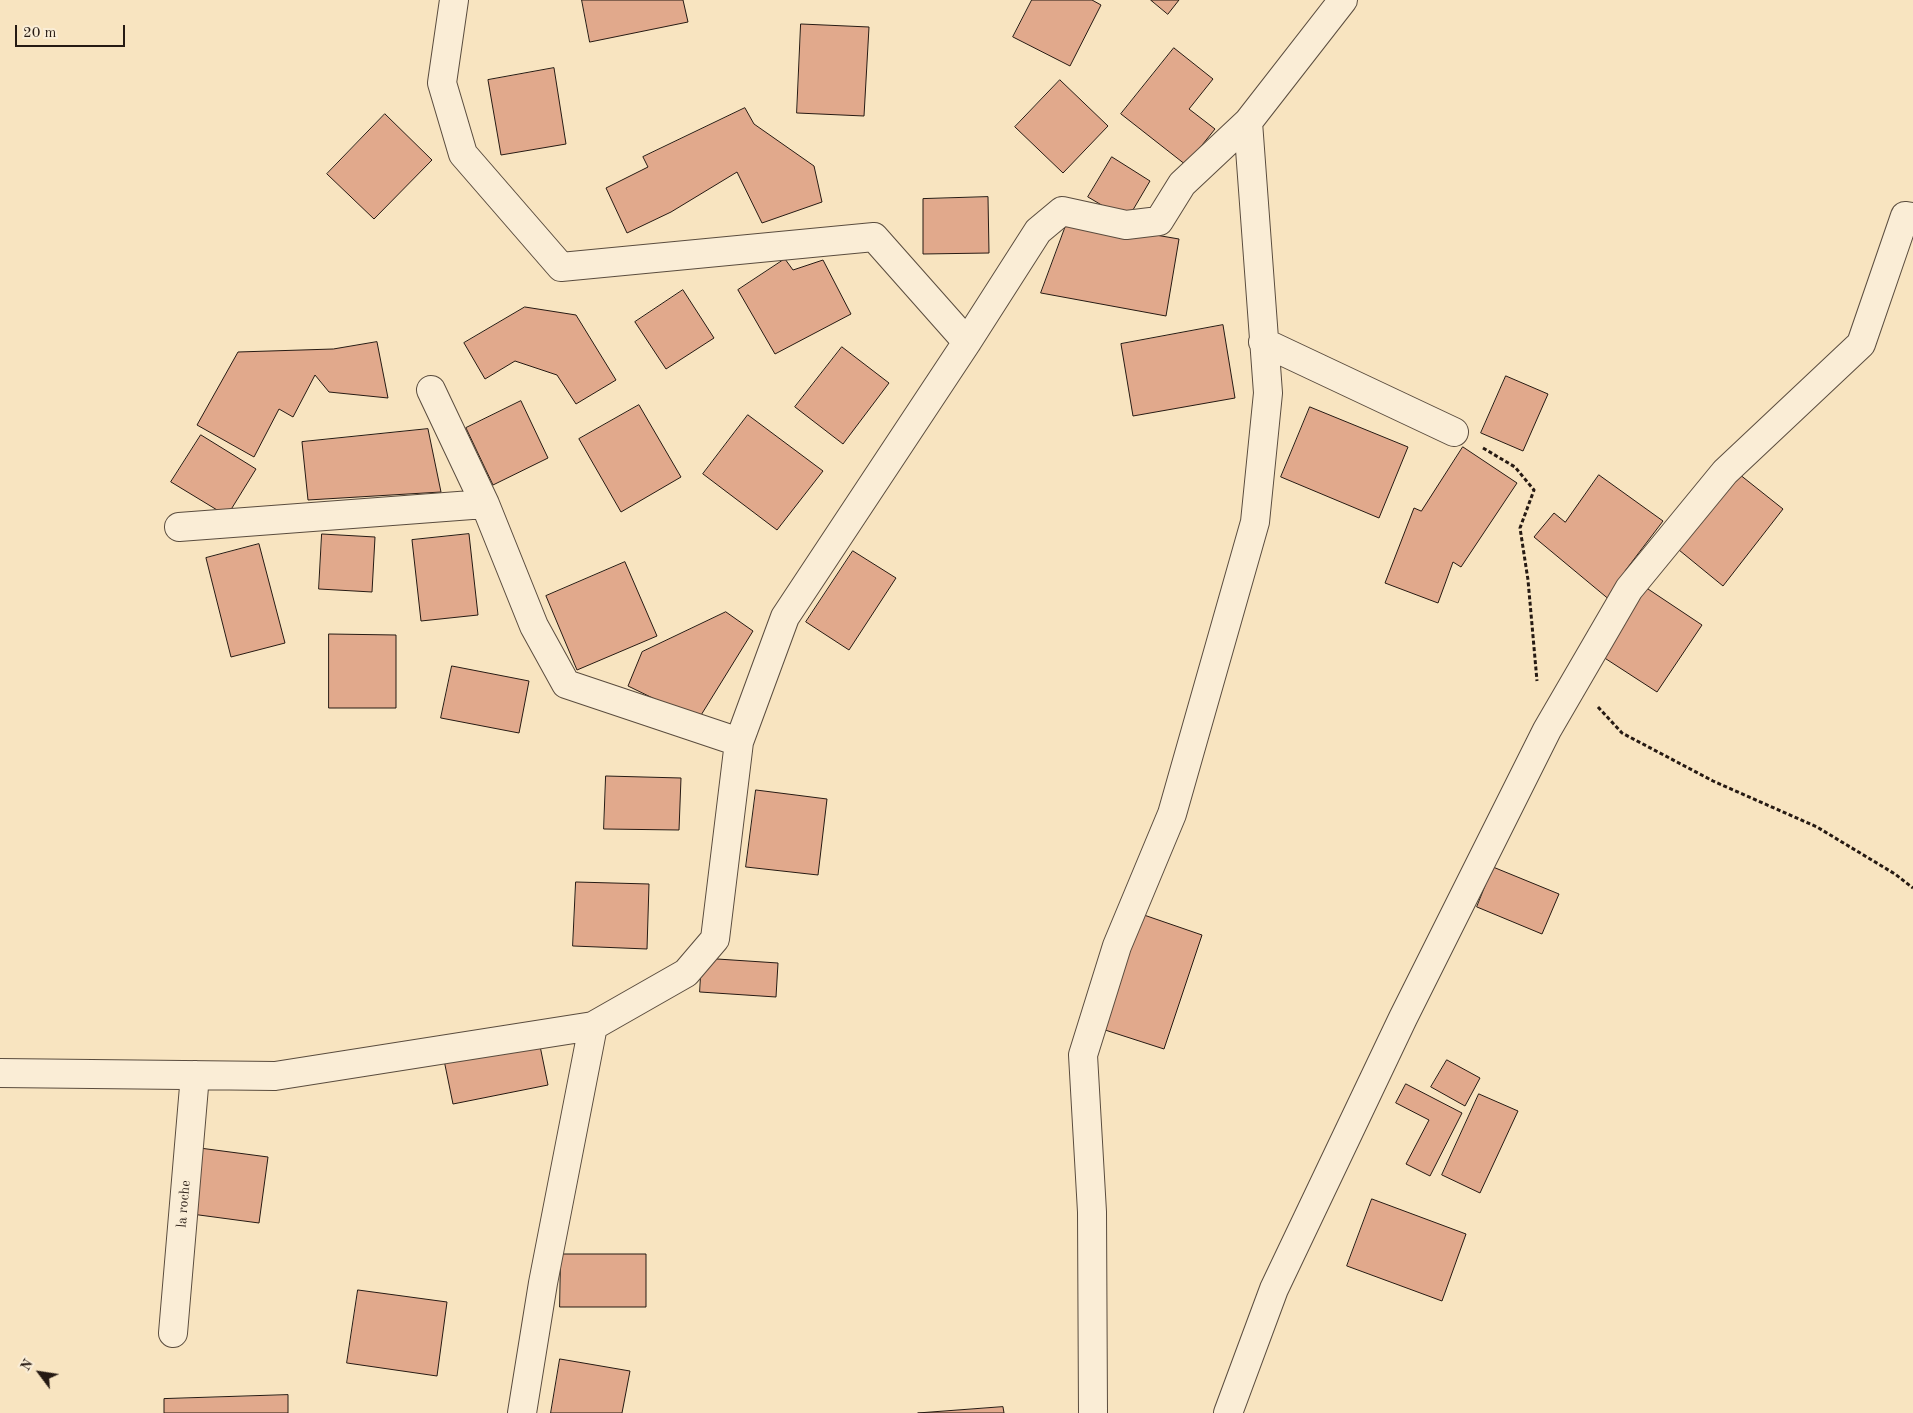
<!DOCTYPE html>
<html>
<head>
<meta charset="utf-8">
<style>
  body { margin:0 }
  #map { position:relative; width:1913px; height:1413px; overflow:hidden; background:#f8e4c0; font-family:"Old Standard TT",serif }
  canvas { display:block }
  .north { position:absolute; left:15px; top:1348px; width:50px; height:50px; -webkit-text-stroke:4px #faedd6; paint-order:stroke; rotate:301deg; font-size:14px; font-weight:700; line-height:20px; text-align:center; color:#261a13 }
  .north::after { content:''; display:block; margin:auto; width:18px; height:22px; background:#261a13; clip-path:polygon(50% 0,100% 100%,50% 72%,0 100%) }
  .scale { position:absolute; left:15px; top:25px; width:110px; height:22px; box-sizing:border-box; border:2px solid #261a13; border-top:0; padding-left:6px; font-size:15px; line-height:18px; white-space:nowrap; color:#261a13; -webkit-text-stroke:4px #faedd6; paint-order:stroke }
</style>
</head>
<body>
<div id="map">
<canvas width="1913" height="1413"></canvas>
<div class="north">N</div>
<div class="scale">20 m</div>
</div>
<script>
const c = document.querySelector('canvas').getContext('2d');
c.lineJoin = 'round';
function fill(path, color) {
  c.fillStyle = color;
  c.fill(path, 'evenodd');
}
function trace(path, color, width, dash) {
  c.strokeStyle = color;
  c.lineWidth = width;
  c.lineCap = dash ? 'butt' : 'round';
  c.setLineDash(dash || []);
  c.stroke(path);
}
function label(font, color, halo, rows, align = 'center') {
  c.font = font + ' "Old Standard TT",serif';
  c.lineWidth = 4;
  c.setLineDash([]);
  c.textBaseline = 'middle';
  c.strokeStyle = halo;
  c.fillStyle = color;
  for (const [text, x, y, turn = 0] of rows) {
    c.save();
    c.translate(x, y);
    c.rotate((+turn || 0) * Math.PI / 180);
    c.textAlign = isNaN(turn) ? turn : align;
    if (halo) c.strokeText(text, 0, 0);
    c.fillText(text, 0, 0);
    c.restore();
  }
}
const building = new Path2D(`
  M582 0H683L688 22 590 42Z
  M1032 0H1092L1101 5 1070 66 1013 37Z
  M1151 0H1179L1168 14Z
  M801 24 869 27 864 116 797 113Z
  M1174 48 1213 79 1189 109 1215 129 1186 165 1121 114Z
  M554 68 566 144 501 155 488 80Z
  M1060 80 1108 126 1063 173 1015 127Z
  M745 108 754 124 814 166 822 202 762 223 737 172 671 212 627 233 606 188 648 167 643 157Z
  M385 114 432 160 374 219 327 174Z
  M1112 157 1150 181 1127 220 1088 197Z
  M988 197 989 253 923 254V199Z
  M1068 220 1179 239 1166 316 1041 293Z
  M785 259 793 270 823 260 851 314 775 354 738 290Z
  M683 290 714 338 666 369 635 322Z
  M525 307 576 315 616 380 576 404 557 375 515 361 485 379 464 343Z
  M1223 325 1235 398 1133 416 1121 344Z
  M377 342 388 398 329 392 315 375 293 417 279 409 254 457 197 425 238 352 333 349Z
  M842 347 889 383 843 444 795 407Z
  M1506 376 1548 394 1523 451 1481 433Z
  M521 401 548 458 493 485 466 428Z
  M639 405 681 477 621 512 579 439Z
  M1310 407 1408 447 1379 518 1281 477Z
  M748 415 823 471 777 530 703 474Z
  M428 429 441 492 308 500 302 442Z
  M201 435 256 469 227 516 171 482Z
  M1463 447 1517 483 1461 567 1453 562 1438 603 1385 583 1414 508 1421 511Z
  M1739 474 1783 509 1723 586 1679 550Z
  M1599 475 1663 521 1625 571 1631 577 1611 601 1534 537 1554 513 1565 522Z
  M322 534 375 537 372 592 319 589Z
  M469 534 478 615 421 621 412 540Z
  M259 544 285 643 231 657 206 558Z
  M853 551 896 578 849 650 806 622Z
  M625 562 657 636 577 670 546 596Z
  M1645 587 1702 625 1657 692 1600 655Z
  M726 612 753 631 698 720 628 686 642 652Z
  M329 634 396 635V708H329Z
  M452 666 529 681 519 733 441 718Z
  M606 776 681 778 679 830 604 829Z
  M756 790 827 799 818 875 746 867Z
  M1493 867 1559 894 1542 934 1477 907Z
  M576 882 649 884 647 949 573 946Z
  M1141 914 1202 935 1164 1049 1102 1029Z
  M702 958 778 963 776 997 700 992Z
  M539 1041 548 1085 453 1104 444 1060Z
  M1447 1060 1480 1078 1465 1106 1431 1087Z
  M1406 1084 1462 1113 1430 1176 1406 1164 1429 1120 1396 1103Z
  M1479 1094 1518 1111 1480 1193 1442 1175Z
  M192 1147 268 1157 259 1223 184 1213Z
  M1372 1199 1466 1234 1442 1301 1347 1266Z
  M561 1254H646V1307H560Z
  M358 1290 447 1302 437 1376 347 1363Z
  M560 1359 630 1371 622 1413H551Z
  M288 1395V1413H164V1399Z
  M1003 1407 1004 1413H918Z`);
fill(building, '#e1a98c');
trace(building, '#261a13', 1);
const minor = new Path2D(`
  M454 0 442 83 463 154 561 267 874 237 967 342
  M1263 342 1454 432
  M431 390 485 504 534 626 566 684 739 742
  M179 527 485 504
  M0 1073 275 1076 593 1026 686 973 715 939 739 742 785 617 967 342 1038 231 1062 211 1126 225 1159 221 1182 184 1248 122
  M173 1333 195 1075
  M522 1413 543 1283 593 1026
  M1093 1413 1092 1212 1083 1055 1117 946 1172 814 1255 522 1268 393 1248 122 1343 0
  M1228 1413 1274 1289 1403 1018 1547 730 1629 589 1725 472 1861 344 1905 216 1913 217`);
trace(minor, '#5a4c3e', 30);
trace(new Path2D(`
  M1483 448 1515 467 1534 490 1520 528 1528 580 1537 681
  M1598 707 1622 733 1713 781 1817 827 1895 874 1913 888`), '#261a13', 3, [4, 2.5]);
trace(minor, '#faedd6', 28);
label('14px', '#261a13', '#faedd6', [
  ["la roche",184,1204,-85]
]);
</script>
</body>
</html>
